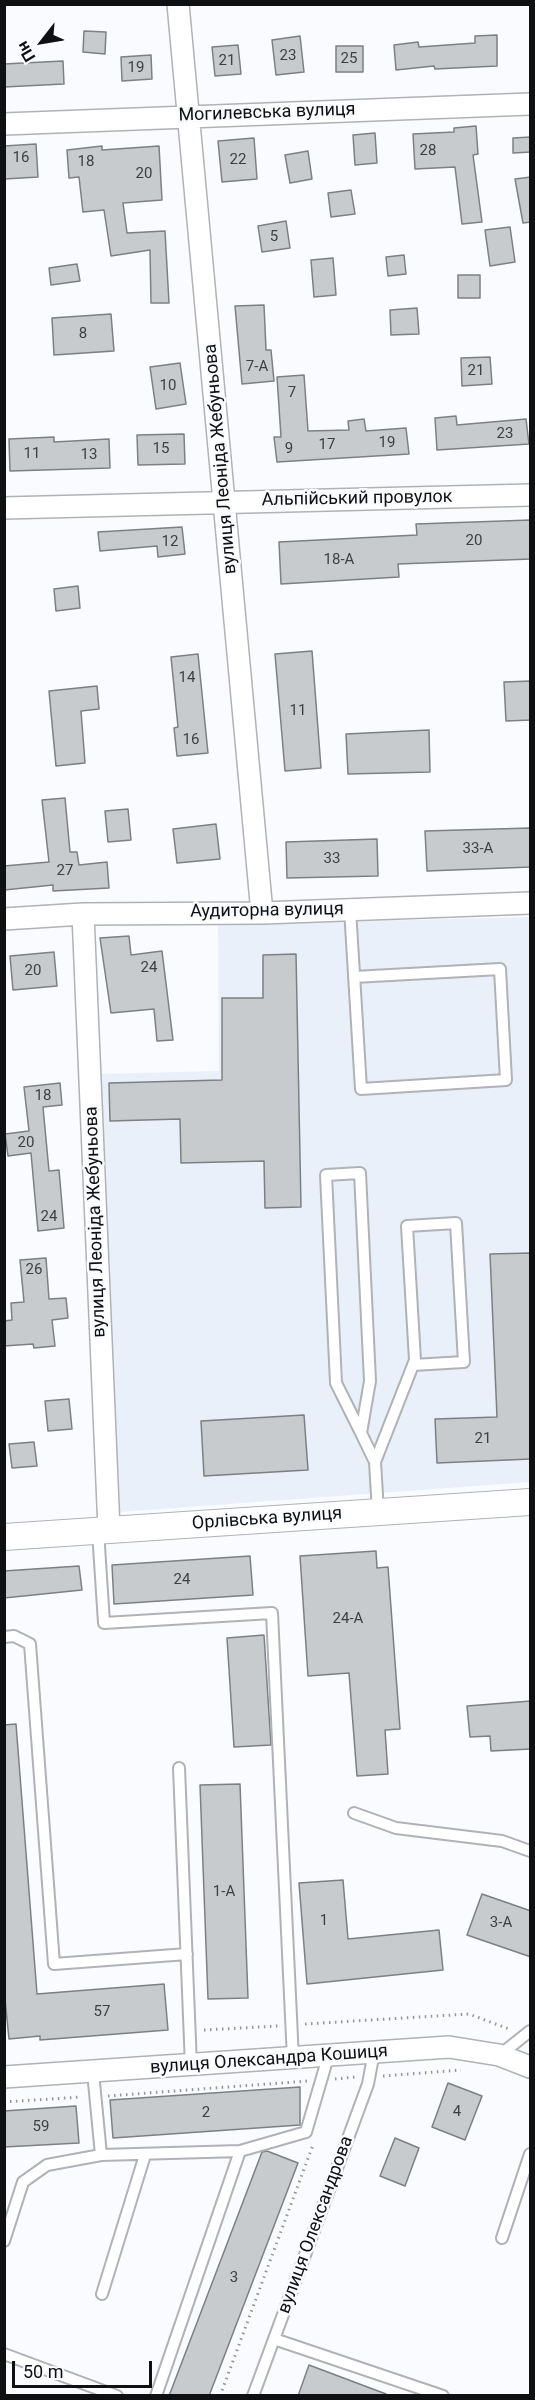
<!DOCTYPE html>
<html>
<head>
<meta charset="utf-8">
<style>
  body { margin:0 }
  #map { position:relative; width:535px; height:2400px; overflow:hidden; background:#f9fbff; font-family:Roboto,sans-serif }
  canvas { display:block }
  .frame { position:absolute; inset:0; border:6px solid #0f1011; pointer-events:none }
  .north { position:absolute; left:12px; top:12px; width:60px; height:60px; -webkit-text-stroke:4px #f9fbff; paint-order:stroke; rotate:239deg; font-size:16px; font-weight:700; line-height:24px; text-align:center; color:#0f1011 }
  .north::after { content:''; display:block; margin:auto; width:21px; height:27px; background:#0f1011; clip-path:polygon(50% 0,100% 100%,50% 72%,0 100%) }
  .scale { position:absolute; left:12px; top:2361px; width:140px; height:27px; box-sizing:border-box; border:3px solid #0f1011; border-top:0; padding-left:8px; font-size:18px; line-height:21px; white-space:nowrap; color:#0f1011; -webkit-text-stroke:4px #f9fbff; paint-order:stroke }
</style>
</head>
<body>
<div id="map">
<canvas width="535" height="2400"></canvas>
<div class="frame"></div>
<div class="north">Пн</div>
<div class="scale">50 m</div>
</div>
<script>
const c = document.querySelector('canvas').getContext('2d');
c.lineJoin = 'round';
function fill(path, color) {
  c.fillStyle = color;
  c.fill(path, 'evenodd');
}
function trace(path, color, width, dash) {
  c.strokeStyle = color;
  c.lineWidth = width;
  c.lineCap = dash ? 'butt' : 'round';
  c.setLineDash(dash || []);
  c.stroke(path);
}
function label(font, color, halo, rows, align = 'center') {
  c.font = font + ' Roboto,sans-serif';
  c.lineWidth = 5;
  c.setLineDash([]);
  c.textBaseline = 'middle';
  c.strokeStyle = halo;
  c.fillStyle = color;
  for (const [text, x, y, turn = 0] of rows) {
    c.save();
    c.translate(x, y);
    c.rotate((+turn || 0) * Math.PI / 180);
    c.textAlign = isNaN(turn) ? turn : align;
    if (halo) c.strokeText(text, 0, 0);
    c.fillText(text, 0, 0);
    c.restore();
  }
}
fill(new Path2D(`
  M530 917V1482L119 1512 98 1074 219 1071 218 925Z`), '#e9f0fa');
const building = new Path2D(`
  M84 31 106 32 105 54 83 52Z
  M497 35V66L435 69 434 66 396 70 394 45 418 42 419 47 475 43V36Z
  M300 36 304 72 276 75 272 40Z
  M238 45 241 74 215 76 212 47Z
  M336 46H363V72H336Z
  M151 55 152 79 122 81 121 57Z
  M63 61 64 84 4 87V64Z
  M476 126 478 154 473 155 482 222 462 224 455 167 415 169 413 134 454 132V128Z
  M375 133 377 163 355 165 353 135Z
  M531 137V152L513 153V138Z
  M254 138 257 179 222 182 218 141Z
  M36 144 38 177 5 179 4 146Z
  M102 146V150L159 146 162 200 123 203 127 233 165 231 169 303H151L150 250 111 256 104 210 83 212 79 177 69 178 67 150Z
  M308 151 312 179 290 183 285 155Z
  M531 177V222L523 223 515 179Z
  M351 190 355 214 331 217 328 193Z
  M286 221 290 248 262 252 258 226Z
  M510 227 515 262 490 266 485 230Z
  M404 255 406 274 388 276 386 257Z
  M333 258 336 295 314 297 311 260Z
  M77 264 80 281 51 285 49 268Z
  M458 275H480V298H458Z
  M264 305 266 350H271L274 381 242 384 235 306Z
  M417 308 419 334 391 335 390 310Z
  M111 314 114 351 54 355 52 318Z
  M490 357 492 384 462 386 461 358Z
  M180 363 186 404 156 409 150 367Z
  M304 375 308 431 349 430 348 421 364 419 366 431 406 428 409 454 277 462 274 437H281L277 377Z
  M456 416 457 425 526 419 529 444 437 450 435 418Z
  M184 434 185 464 138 465 137 435Z
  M54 437V442L109 439 110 468 10 471 9 439Z
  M531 520V559L398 564 399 577 281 584 279 542 417 535 416 524Z
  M182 527 185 554 158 557 157 546 100 551 98 532Z
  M78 586 80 608 56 611 54 589Z
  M312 651 321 768 285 771 275 654Z
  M198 654 208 753 177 756 174 728 178 727 171 657Z
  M531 681V720L506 721 504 682Z
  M97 686 99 709 81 711 85 763 56 766 49 691Z
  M429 730 430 772 348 774 346 734Z
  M65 798 70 852H77L79 865 107 862 109 888 53 891V885L4 890V866L49 862 42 800Z
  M128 809 131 840 108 842 105 811Z
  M216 824 220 859 177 863 173 829Z
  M531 828V867L427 871 425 831Z
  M377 839 378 876 287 878 286 842Z
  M129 936 131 955 162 951 173 1040 157 1041 154 1009 111 1013 100 938Z
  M54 952 57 986 13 990 10 956Z
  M296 954 301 1207 265 1208 264 1161 181 1163 180 1119 110 1121 109 1083 222 1080V998H263V955Z
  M60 1083 62 1105 43 1107 49 1171 59 1170 64 1228 38 1231 31 1153 8 1156 5 1134 29 1131 24 1087Z
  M531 1253V1459L437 1463 435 1419 497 1417 490 1254Z
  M46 1258 49 1299 66 1298 68 1318 52 1320 55 1346 34 1348 33 1344 4 1346V1321L12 1320 11 1303 24 1302 20 1260Z
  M69 1399 72 1429 48 1431 45 1401Z
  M304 1415 308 1470 204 1476 201 1421Z
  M34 1442 37 1466 12 1468 9 1444Z
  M376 1551 377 1568 388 1567 400 1729 385 1730 388 1774 357 1776 349 1673 308 1676 300 1556Z
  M250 1556 253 1595 114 1604 112 1565Z
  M79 1566 82 1590 4 1598V1571Z
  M264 1635 271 1745 234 1747 227 1638Z
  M531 1701V1749L491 1751 490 1736 470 1737 467 1706Z
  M16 1724 37 1994 164 1984 168 2030 40 2040V2036L9 2039 4 1989V1725Z
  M240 1784 248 1998 208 1999 200 1785Z
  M343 1880 348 1939 439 1930 443 1970 307 1984 299 1883Z
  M482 1894 531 1911V1957L467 1935Z
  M448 2083 482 2096 465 2140 432 2127Z
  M300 2087V2125L113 2138 110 2100Z
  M76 2106 79 2143 4 2147V2111Z
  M395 2138 419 2148 405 2186 380 2176Z
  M267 2151 298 2163 209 2396H169L262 2152Z
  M309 2365 386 2394 385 2396H298Z`);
fill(building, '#c8cbce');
trace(building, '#7d8083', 1.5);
const service = new Path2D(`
  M350 909 361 1089 506 1080 500 969 354 977
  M361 1433 336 1383 326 1175 360 1173 370 1381 361 1433 375 1462 378 1512
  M375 1462 413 1365 415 1360 407 1226 456 1223 464 1362 413 1365
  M98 1531 104 1623 272 1613 293 2059
  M4 1637 14 1636 30 1644 54 1964 187 1954
  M179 1768 191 2066
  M354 1813 396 1828 502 1841 530 1851
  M500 2055 530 2031
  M240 2151 306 2132 328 2057
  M101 2155 240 2151 156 2396
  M502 2238 530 2154
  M4 2241 23 2182 47 2165 101 2155 93 2072
  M102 2294 145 2155
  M274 2339 443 2396
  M4 2354 117 2396
  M253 2396 368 2084 374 2052`);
const minor = new Path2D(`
  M178 4 262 913
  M4 124 530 104
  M4 508 530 495
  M83 914 109 1530
  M4 919 83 914 262 913 530 903
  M4 2077 449 2047 499 2055 530 2067`);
const tertiary = new Path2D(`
  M4 1537 530 1502`);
trace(service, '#b0b2b6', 14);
trace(minor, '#b0b2b6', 24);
trace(tertiary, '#b0b2b6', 28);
trace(new Path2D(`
  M305 2024 469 2014 509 2029
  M204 2030 278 2026
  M383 2076 461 2070
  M335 2079 356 2077
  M108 2096 308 2081
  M4 2102 81 2097
  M220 2396 313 2145`), '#949598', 3, [1.5, 4.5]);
trace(service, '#fff', 10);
trace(minor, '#fff', 21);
trace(tertiary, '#fff', 26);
label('15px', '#3d3f40', null, [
  ["23",288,56],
  ["25",349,59],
  ["21",227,61],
  ["19",136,68],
  ["28",428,151],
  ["16",21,158],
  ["22",238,160],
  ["18",86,162],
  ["20",144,174],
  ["5",274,237],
  ["8",83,334],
  ["7-А",257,367],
  ["21",476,371],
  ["10",168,386],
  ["7",292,393],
  ["23",505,434],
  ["19",387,443],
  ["17",327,445],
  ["15",161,449],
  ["9",289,449],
  ["11",32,454],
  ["13",89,455],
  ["20",474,541],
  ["12",170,542],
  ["18-А",339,560],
  ["14",187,678],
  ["11",298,711],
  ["16",191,740],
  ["33-А",478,849],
  ["33",332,859],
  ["27",65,871],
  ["24",149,968],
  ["20",33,971],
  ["18",43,1096],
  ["20",26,1143],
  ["24",49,1217],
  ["26",34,1270],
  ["21",483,1439],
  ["24",182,1580],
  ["24-А",348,1619],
  ["1-А",224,1892],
  ["1",324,1921],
  ["3-А",501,1923],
  ["57",102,2012],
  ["4",457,2112],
  ["2",206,2113],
  ["59",41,2127],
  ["3",234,2278]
]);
label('18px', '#0f1011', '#f9fbff', [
  ["Могилевська вулиця",267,113,-2],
  ["вулиця Леоніда Жебуньова",221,459,-95],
  ["Альпійський провулок",357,499,-1],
  ["Аудиторна вулиця",267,911,-1],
  ["вулиця Леоніда Жебуньова",96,1222,-92],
  ["Орлівська вулиця",267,1519,-4],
  ["вулиця Олександра Кошиця",269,2060,-4],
  ["вулиця Олександрова",316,2225,-70]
]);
</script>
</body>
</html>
